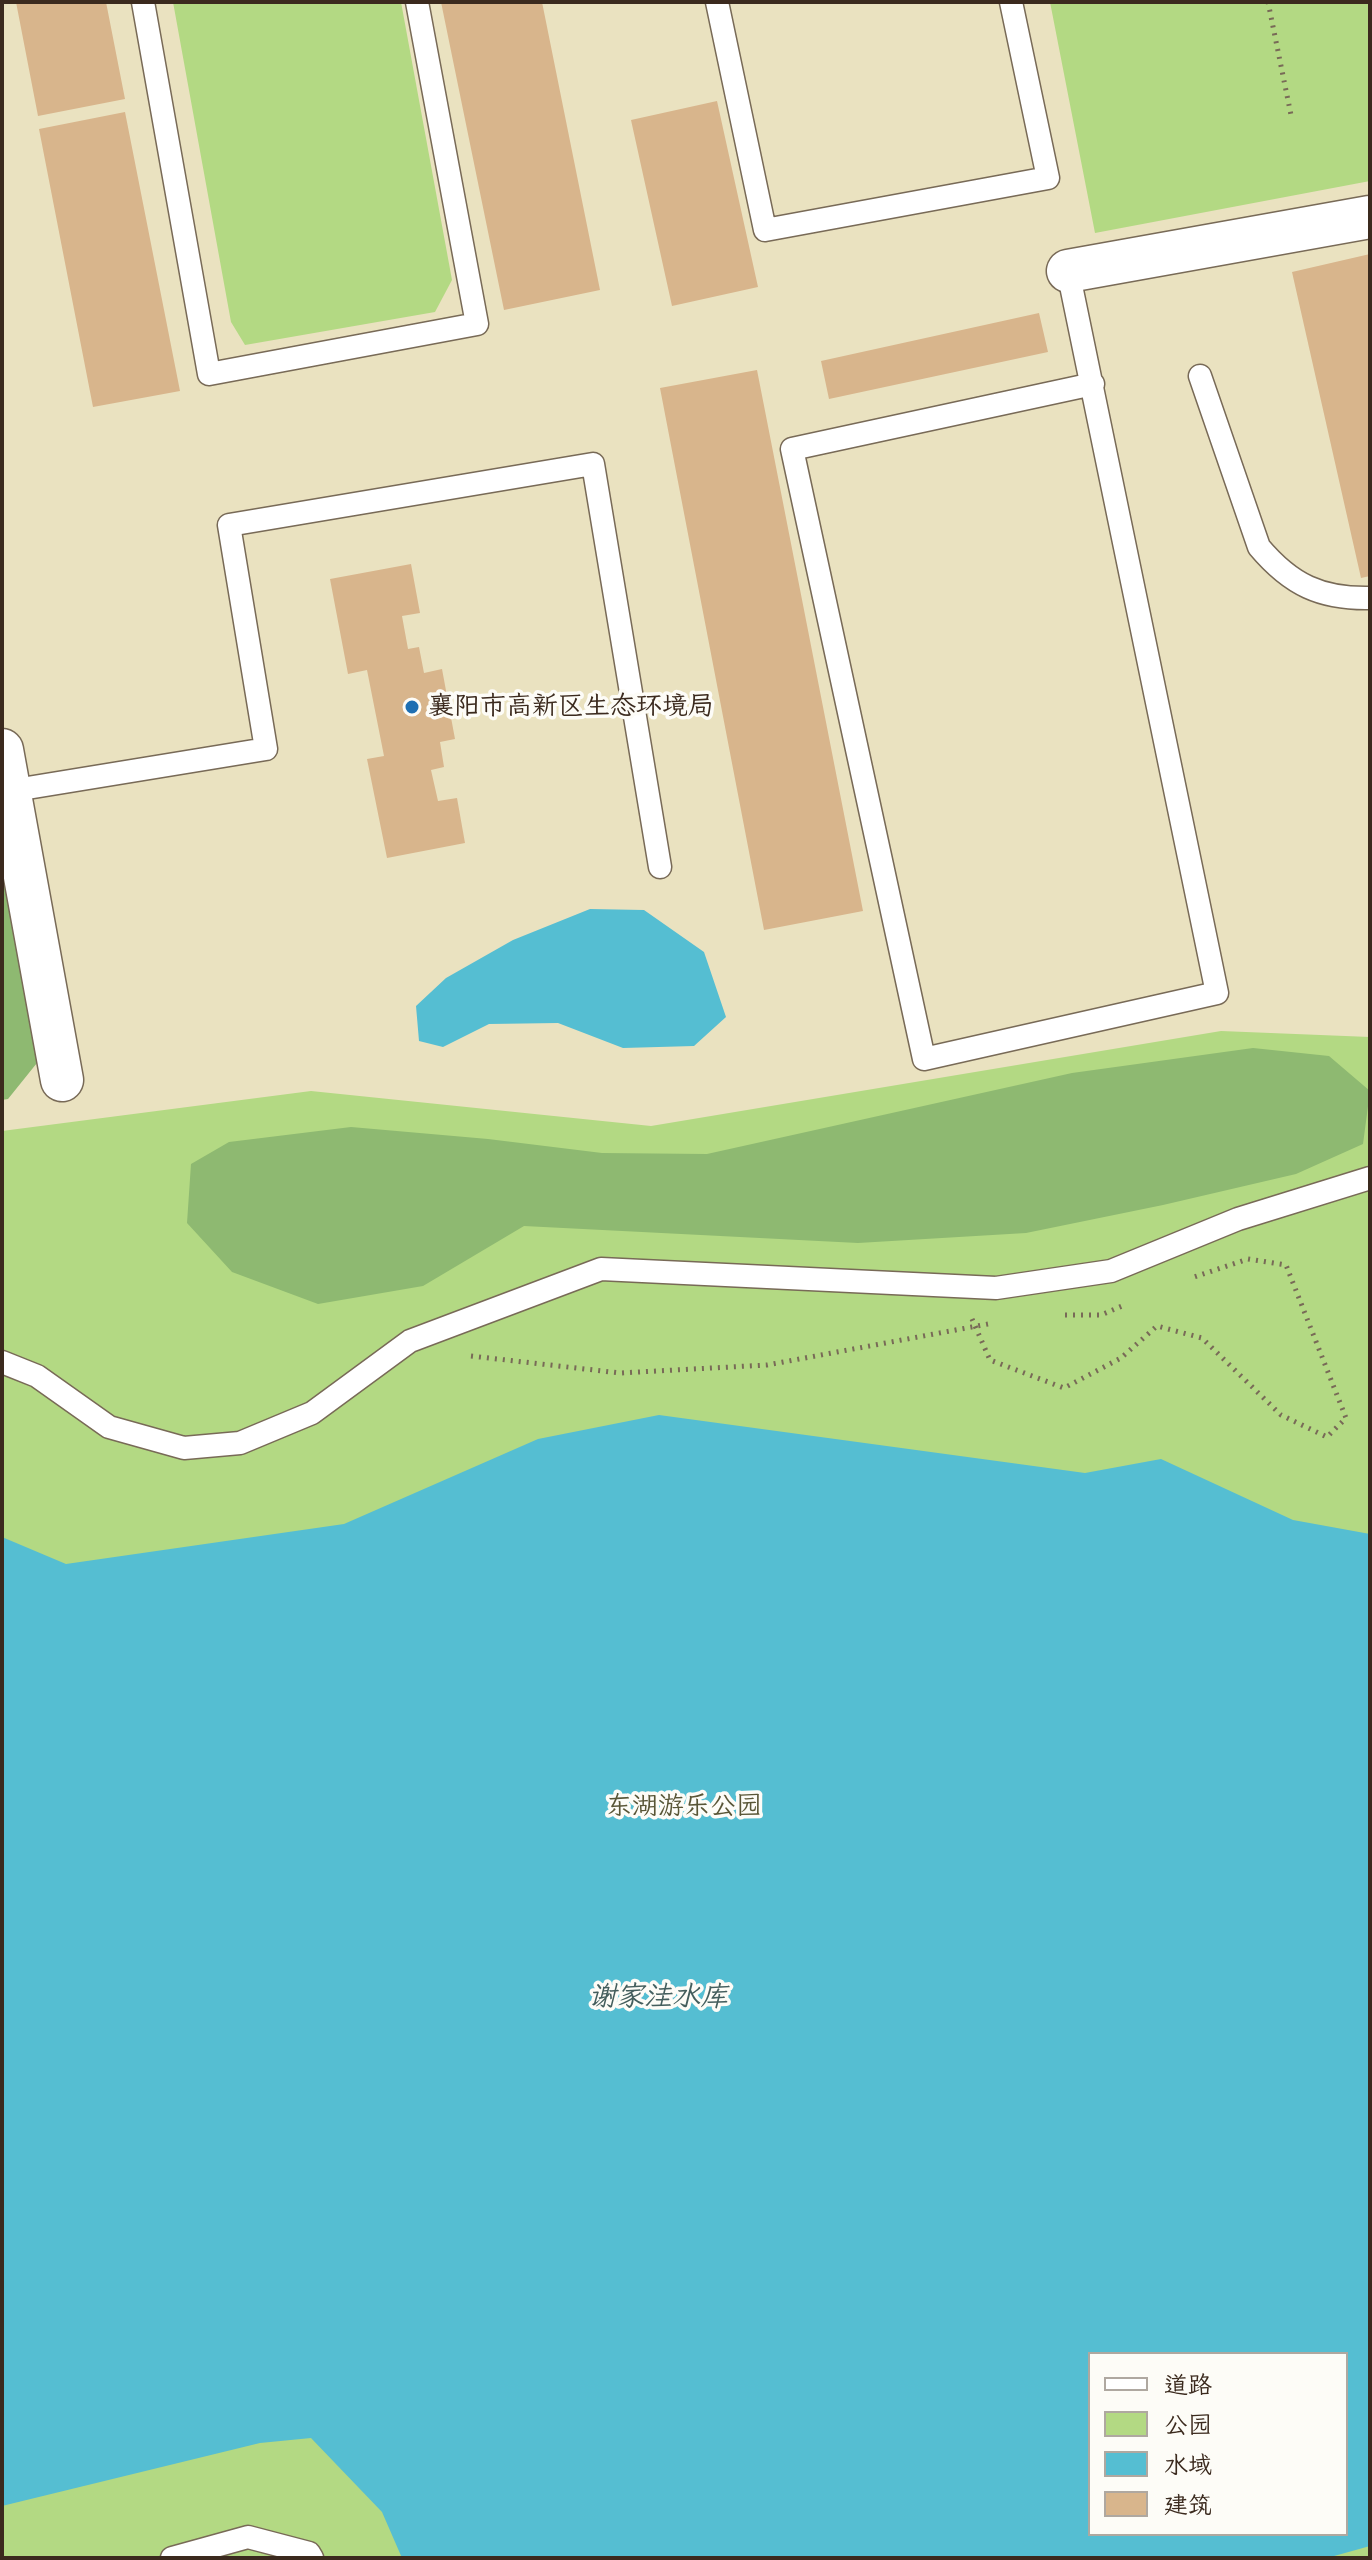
<!DOCTYPE html>
<html>
<head>
<meta charset="utf-8">
<style>
  body { margin:0 }
  #map { position:relative; width:1372px; height:2560px; overflow:hidden; background:#eae2c0; font-family:"Balsamiq Sans","LXGW WenKai TC",sans-serif }
  canvas { display:block }
  .frame { position:absolute; inset:0; border:4px solid #3b2a1e; pointer-events:none }
  .legend { position:absolute; left:1088px; top:2352px; width:260px; height:184px; box-sizing:border-box; background:#fdfcf7; border:2px solid #afa8a0; margin:0; padding:10px 14px; list-style:none; font-size:24px; color:#3b2a1e }
  .legend li { display:flex; align-items:center; gap:16px; height:40px }
  .legend b { width:40px; border:2px solid #afa8a0 }
</style>
</head>
<body>
<div id="map">
<canvas width="1372" height="2560"></canvas>
<div class="frame"></div>
<ul class="legend">
<li><b style="height:10px;background:#fff"></b>道路</li>
<li><b style="height:22px;background:#b3d983"></b>公园</li>
<li><b style="height:22px;background:#55bed2"></b>水域</li>
<li><b style="height:22px;background:#d8b58c"></b>建筑</li>
</ul>
</div>
<script>
const c = document.querySelector('canvas').getContext('2d');
c.lineJoin = 'round';
function fill(path, color) {
  c.fillStyle = color;
  c.fill(path, 'evenodd');
}
function trace(path, color, width, dash) {
  c.strokeStyle = color;
  c.lineWidth = width;
  c.lineCap = dash ? 'butt' : 'round';
  c.setLineDash(dash || []);
  c.stroke(path);
}
function label(font, color, halo, rows, align = 'center') {
  c.font = font + ' "Balsamiq Sans","LXGW WenKai TC",sans-serif';
  c.lineWidth = 7;
  c.setLineDash([]);
  c.textBaseline = 'middle';
  c.strokeStyle = halo;
  c.fillStyle = color;
  for (const [text, x, y, turn = 0] of rows) {
    c.save();
    c.translate(x, y);
    c.rotate((+turn || 0) * Math.PI / 180);
    c.textAlign = isNaN(turn) ? turn : align;
    if (halo) c.strokeText(text, 0, 0);
    c.fillText(text, 0, 0);
    c.restore();
  }
}
fill(new Path2D(`
  M173 2H401L452 280 435 312 245 345 231 322Z
  M1050 2H1370V181L1095 233Z
  M1221 1031 1370 1037V2558H2V1131L311 1091 651 1126ZM1090 2354H1346V2534H1090Z`), '#b3d983');
fill(new Path2D(`
  M2 834 45 1053 8 1099 2 1100Z
  M1253 1048 1329 1056 1370 1091 1363 1144 1296 1174 1163 1205 1026 1233 858 1243 524 1226 423 1286 318 1304 232 1272 187 1223 191 1164 229 1142 351 1127 488 1139 602 1153 707 1154 1072 1073Z`), '#8eb971');
fill(new Path2D(`
  M590 909 644 910 704 952 726 1017 694 1046 623 1048 558 1023 489 1024 443 1047 419 1041 416 1006 446 978 513 940Z
  M659 1415 1085 1473 1161 1459 1293 1520 1370 1534V2546L1327 2558H402L382 2512 311 2438 260 2443 2 2506V1537L66 1564 344 1524 538 1439ZM1090 2354H1346V2534H1090Z`), '#55bed2');
fill(new Path2D(`
  M16 2H106L125 99 38 116Z
  M441 2H542L600 290 504 310Z
  M717 101 758 287 672 306 631 120Z
  M125 112 180 391 93 407 39 129Z
  M1370 254V576L1361 578 1292 272Z
  M1039 313 1048 352 829 399 821 361Z
  M757 370 863 911 764 930 660 388Z
  M411 564 420 613 402 616 408 649 419 647 424 673 442 669 455 739 440 742 444 767 431 770 438 801 457 798 465 843 387 858 367 759 384 756 367 670 348 674 330 579Z`), '#d8b58c');
const lane = new Path2D(`
  M143 2 209 374 477 324 417 2
  M717 2 765 230 1048 178 1011 2
  M1068 271 1217 993 924 1059 792 449 1093 384
  M1200 376 1259 547C1291 585 1321 599 1370 598
  M9 791 266 749 229 525 593 464 660 867
  M2 1362 37 1376 109 1427 184 1448 240 1443 312 1413 410 1341 601 1269 996 1288 1111 1271 1238 1219 1370 1178
  M172 2558 248 2537 309 2553 312 2558`);
const street = new Path2D(`
  M1068 271 1370 217
  M2 750 62 1080`);
trace(lane, '#786a57', 25);
trace(street, '#786a57', 45);
trace(new Path2D(`
  M1268 2 1291 115
  M1065 1315H1101L1122 1306
  M972 1319 990 1360 1064 1388 1121 1358 1157 1326 1202 1338 1281 1415 1327 1437 1346 1418 1286 1265 1248 1259 1194 1277
  M471 1356 620 1373 767 1365 988 1324`), '#786a57', 5, [2, 6]);
trace(lane, '#fff', 22);
trace(street, '#fff', 42);
for (const [x, y, r, color] of [
  [412,707,8,"#1f6fb2"]
]) {
  const dot = new Path2D();
  dot.arc(x, y, r, 0, 2 * Math.PI);
  c.fillStyle = color;
  c.fill(dot);
  trace(dot, '#fdfcf7', 3);
}
label('26px', '#3b2a1e', '#fdfcf7', [
  ["襄阳市高新区生态环境局",428,707]
], 'left');
label('26px', '#595637', '#fdfcf7', [
  ["东湖游乐公园",684,1807]
]);
label('italic 28px', '#445e5d', '#fdfcf7', [
  ["谢家洼水库",658,1998]
]);
</script>
</body>
</html>
